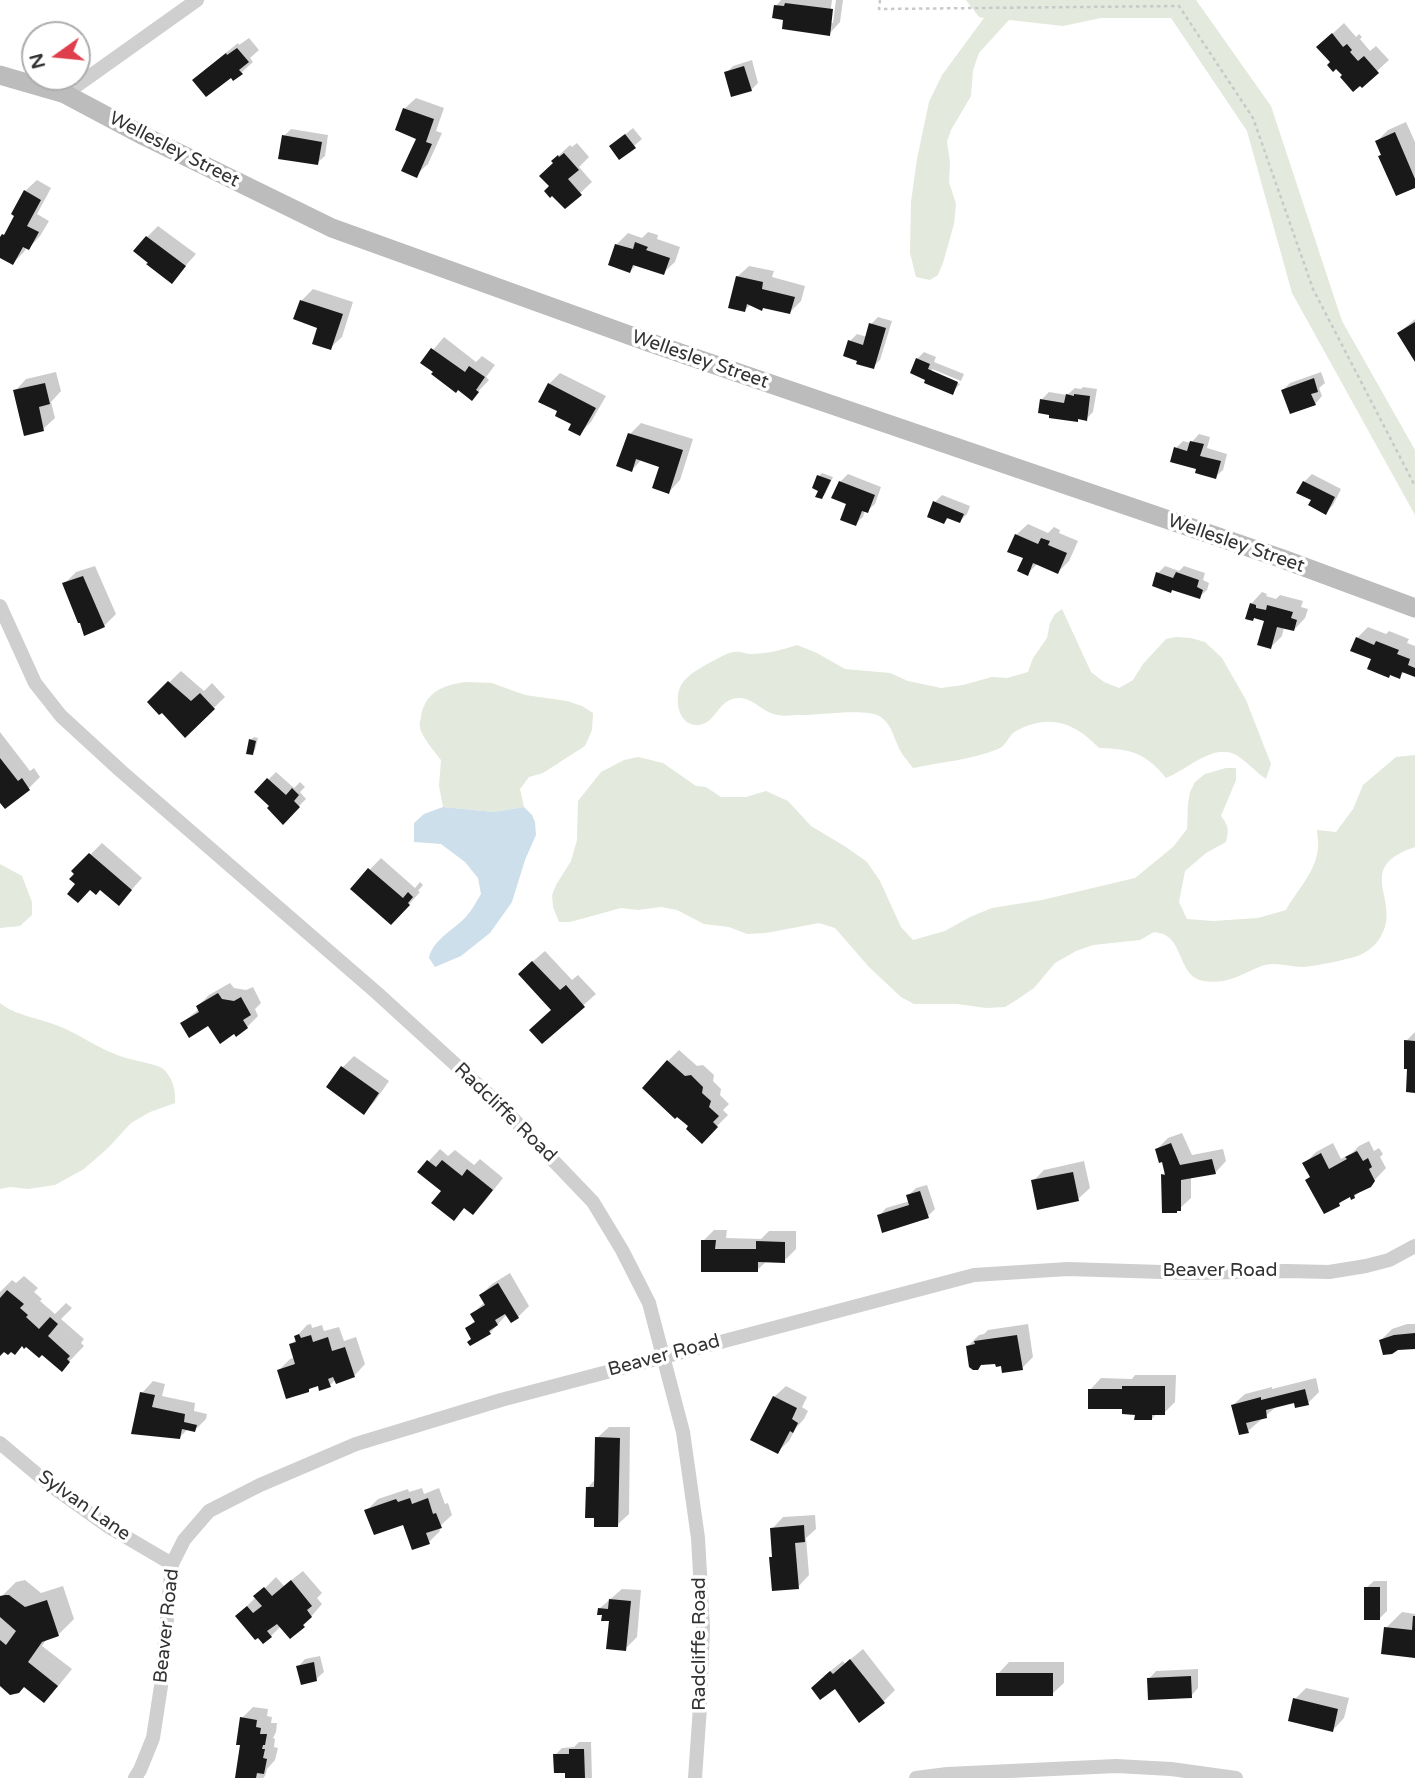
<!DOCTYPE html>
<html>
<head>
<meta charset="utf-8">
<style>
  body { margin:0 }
  #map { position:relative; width:1415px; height:1778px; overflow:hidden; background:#fff; font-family:"Varela Round",sans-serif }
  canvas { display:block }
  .north { position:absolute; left:21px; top:21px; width:70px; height:70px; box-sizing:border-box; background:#fff; border:2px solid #adadad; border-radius:50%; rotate:255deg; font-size:19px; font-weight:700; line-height:28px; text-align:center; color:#323232 }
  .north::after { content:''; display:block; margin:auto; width:24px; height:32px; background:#df3f4c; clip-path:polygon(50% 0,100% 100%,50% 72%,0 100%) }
</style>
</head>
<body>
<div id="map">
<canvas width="1415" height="1778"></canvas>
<div class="north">N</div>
</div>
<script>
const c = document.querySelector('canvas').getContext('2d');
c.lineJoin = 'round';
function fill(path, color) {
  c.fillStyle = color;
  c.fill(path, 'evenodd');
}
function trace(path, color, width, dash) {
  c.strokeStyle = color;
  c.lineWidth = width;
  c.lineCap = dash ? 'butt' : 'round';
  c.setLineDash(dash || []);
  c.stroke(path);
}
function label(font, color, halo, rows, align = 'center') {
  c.font = font + ' "Varela Round",sans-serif';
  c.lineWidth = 7;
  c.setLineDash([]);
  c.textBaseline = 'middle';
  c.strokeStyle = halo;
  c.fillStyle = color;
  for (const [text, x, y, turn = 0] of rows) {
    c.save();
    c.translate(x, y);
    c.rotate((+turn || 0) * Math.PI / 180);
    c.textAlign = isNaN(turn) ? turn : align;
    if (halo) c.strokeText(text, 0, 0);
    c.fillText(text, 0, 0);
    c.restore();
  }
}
fill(new Path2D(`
  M966 0H1196L1271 106 1342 321 1415 450V515L1292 293 1247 131 1171 18H1101L1063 26 1009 20 979 53 973 70 971 96 951 130 947 142 950 162 949 182 956 204 954 224 943 263 938 275 930 280 916 277 910 253 911 202 917 159 929 102 942 75 984 18 979 17Z
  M1062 609 1091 672 1104 682 1119 688 1133 680 1143 664 1166 639 1176 637 1191 638 1205 642 1222 658 1246 700 1271 764 1266 779C1257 773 1243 758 1234 754 1212 744 1187 770 1166 778 1146 753 1131 749 1099 748 1075 723 1050 713 1016 731 1008 735 1007 746 998 749 971 760 941 762 913 768 908 761 901 754 898 746 893 735 891 723 879 716 866 708 818 715 800 715 792 715 781 717 774 714 763 712 754 699 741 698 717 697 717 724 698 725 678 726 674 699 681 685 688 674 703 666 715 660 720 657 729 652 735 652 740 651 745 654 750 654 765 654 783 650 797 645L817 653 845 669 890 673 908 681 941 688 963 685 992 677 1007 678 1028 672 1033 658 1047 638 1050 623 1055 614Z
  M466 682 492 683 525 695 567 701 582 706 593 713 592 730 585 746 543 773 529 777 520 789 524 807 494 812 443 807 439 786 441 760C435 752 421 736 420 727 419 723 421 720 421 716 426 691 444 685 466 682Z
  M1415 755V847C1351 868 1404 901 1380 938 1376 945 1367 952 1360 955 1347 960 1316 966 1302 967 1290 967 1277 962 1265 965 1260 966 1255 969 1250 971 1236 978 1221 984 1204 981 1179 977 1184 945 1165 935 1162 933 1158 933 1154 932L1140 940 1093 945 1076 951 1055 963 1034 988 1018 999 1005 1007 986 1008 957 1004H914L901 997 869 967 835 928 819 923 766 933 747 934 729 927 704 924 677 910 661 907 638 910 621 908 570 922H559L553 907 552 895 556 885 571 861 577 840 578 801 601 772 624 760 638 757 663 763 696 786 706 787 721 797H746L766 791 788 801 811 826 846 847 867 862 880 881 901 927 913 940 945 931 970 917 992 908 1042 900 1135 878 1173 847 1187 829 1188 804 1190 792 1195 782 1205 774 1226 768H1236V780L1221 816C1229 827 1229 829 1226 842L1206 853 1185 871 1179 902 1187 919 1213 921 1258 918 1286 910C1297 890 1316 872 1318 848 1319 842 1317 836 1317 830L1336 832 1353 809 1363 785 1396 757Z
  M0 864 22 876 32 902V915L20 926 0 928Z
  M0 1003C18 1017 41 1018 61 1027 82 1036 99 1049 120 1056 130 1060 156 1064 162 1068 173 1077 176 1091 175 1103L150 1112 131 1123 108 1148 84 1169 55 1185 28 1189 10 1187 0 1189Z`), '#e3e9dc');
fill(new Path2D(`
  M443 807 494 812 524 807 532 815 535 822 536 835 525 860 512 902 490 933 461 956 435 967 429 958C433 938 457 929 469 913 474 907 477 900 481 894L478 878 465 862 441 844 414 842V823L424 814Z`), '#cddfea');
fill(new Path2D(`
  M781 0H832L829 23H833L836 0H833H843L840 22 829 34 785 18 776 6Z
  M1344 23 1356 37 1359 34 1362 37 1360 39 1370 51 1376 46 1389 60 1362 85 1344 76 1332 63 1330 36Z
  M249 38 259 50 250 58 253 62 241 73 194 80 206 69 238 43 239 45Z
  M752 60 758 83 751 90 726 73 733 66Z
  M416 98 444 108 436 131 442 133 428 164 416 175 418 138 404 109Z
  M1406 122 1415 142V186L1383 154 1377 141 1388 130Z
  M633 128 642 139 620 158 611 146Z
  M291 129 328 135 325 156 317 163 284 136Z
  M577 143 589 157 579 167 592 182 565 207 553 161 570 145 572 147Z
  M37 180 51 188 37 214 49 221 40 236 29 248 27 247 24 252 13 263 0 256V240L10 228 25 191Z
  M158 226 196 254 171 282 150 262 147 237Z
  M648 232 658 235 657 239 680 247 675 262 663 273 637 264 630 271 616 245 628 233 642 238Z
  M749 266 774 271 772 277 805 286 801 301 790 312 751 304 745 310 737 277Z
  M313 289 353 302 342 337 330 348 320 326 296 318 302 300Z
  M878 317 892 321 880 360 873 367 850 341 857 334 867 337 871 324Z
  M1415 319V359L1399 333Z
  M444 337 476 362 482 356 495 365 486 377 489 380 472 398 423 362Z
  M924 352 936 357 934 362 964 374 961 381 932 369V373L960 384 952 393 917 359Z
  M56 372 61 391 51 402 55 418 43 429 15 391 26 379Z
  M1321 372 1325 383 1319 388 1322 396 1315 404 1283 390 1290 383Z
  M560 373 606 396 591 422 579 434 573 424 559 411 549 384Z
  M1083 387 1097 389 1093 412 1086 419 1080 417 1077 420 1051 414 1042 399 1049 392 1067 395 1075 388 1081 389Z
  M641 423 693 439 680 480 669 492 661 465 642 459 632 470 630 434Z
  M1199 434 1210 437 1207 448 1227 454 1223 470 1215 477 1198 468 1176 448 1183 441 1191 443Z
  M822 473 833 477 825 494 822 497 819 476Z
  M848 474 881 487 875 504 867 511 865 510 863 517 855 524 840 482Z
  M1312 474 1341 489 1333 505 1326 512 1313 499 1299 492 1304 482Z
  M942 495 970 506 967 514 960 521 949 517 944 522 935 502Z
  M1028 524 1048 533 1054 527 1060 530 1059 533 1078 541 1069 561 1058 572 1038 563 1027 574 1025 557 1016 535Z
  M95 566 116 614 104 626 64 584 76 572Z
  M1165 566 1179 571 1184 566 1205 573 1203 580 1209 583 1207 590 1199 597 1158 573Z
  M1262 592 1267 594 1266 596 1276 599 1280 595 1303 601 1301 607 1308 609 1305 618 1294 630 1284 627 1282 636 1271 647 1266 620 1251 604Z
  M1368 627 1386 634 1389 631 1409 639 1407 643 1415 646V675L1405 671 1399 677 1373 658 1357 638Z
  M181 671 204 691 212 683 225 697 185 736 162 711 149 702Z
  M0 732 30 771 34 768 40 777 29 788 5 807 0 800Z
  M254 737 258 738 255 750 252 753 250 740Z
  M276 772 294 788 300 782 305 787 300 792 306 799 283 822 271 806 256 792Z
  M102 843 142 878 119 904 101 888H90L78 884 76 874 74 871Z
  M381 858 415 888 420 882 423 885 418 891 420 892 403 911 352 888Z
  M545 951 572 980 578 975 596 994 542 1042 553 1010 531 963Z
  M230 983 234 988 246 990 253 987 261 1003 255 1009 258 1016 247 1027 182 1023 199 1009 198 1006 209 995Z
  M1415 1032V1091L1406 1041Z
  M679 1050 697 1066 703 1065 714 1075 713 1081 721 1089 720 1095 729 1104 723 1110 728 1115 702 1141 691 1126 668 1061Z
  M354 1056 389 1081 375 1101 364 1113 328 1087 343 1067Z
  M1182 1133 1192 1155 1223 1149 1226 1161 1215 1173 1191 1177V1198L1176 1212 1163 1175 1166 1172 1157 1149 1168 1138Z
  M1369 1141 1374 1151 1379 1148 1383 1154 1380 1157 1386 1168 1370 1185 1362 1189 1354 1197 1351 1195 1347 1197 1339 1204 1311 1176 1305 1163 1316 1152 1333 1143 1341 1159 1352 1153 1359 1146Z
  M440 1149 448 1156 455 1150 474 1165 480 1159 503 1178 484 1202 473 1213 465 1207 454 1219 443 1191 419 1172Z
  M1084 1161 1090 1188 1078 1199 1033 1181 1044 1170Z
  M927 1185 935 1209 928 1216H879L886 1208 910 1201 908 1196 916 1188Z
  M714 1230H727L726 1238 761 1239 769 1231H796V1249L784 1261H767L757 1270H702L703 1241Z
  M510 1273 529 1306 518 1317 507 1314 490 1333 473 1338 467 1328 476 1320 472 1314 485 1302 481 1295 492 1284Z
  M24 1276 38 1288 34 1292 42 1299 40 1301 55 1314 66 1303 72 1308 61 1319 84 1339 81 1343 84 1346 61 1370 42 1352 22 1344 0 1352V1292L12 1280 16 1283Z
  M311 1324 312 1328 322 1325 324 1331 339 1327 344 1341 356 1337 365 1364 354 1376 336 1379 330 1385 319 1384 313 1386 308 1390 279 1370 290 1359 295 1357 291 1344 297 1339 296 1337 307 1325Z
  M1028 1324 1033 1357 1022 1368 1002 1364 968 1346 979 1335 984 1334 988 1330Z
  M1407 1324H1415V1347L1381 1340 1392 1329Z
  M1135 1375H1176L1175 1402 1164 1413H1157L1152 1419 1123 1408 1090 1390 1101 1378 1132 1379Z
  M1316 1378 1319 1392 1308 1403 1295 1401 1277 1406 1248 1431 1233 1405 1245 1394 1272 1387V1389Z
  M153 1381 165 1384 162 1396 195 1403 194 1411 207 1414 206 1419 195 1430 188 1429 180 1437 133 1432 142 1393Z
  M786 1386 807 1397 802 1407 808 1411 804 1419 796 1428 789 1441 777 1452 774 1397Z
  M609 1427H630L629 1514 617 1525 588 1487 596 1479 597 1438Z
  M422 1488 424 1494 439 1488 445 1504 448 1503 452 1515 439 1527 440 1531 429 1542 404 1523 366 1511 378 1499 408 1489 409 1492Z
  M815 1515 816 1529 806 1538 809 1575 798 1587 771 1558 774 1555 772 1529 783 1517Z
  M303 1571 322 1593 317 1598 322 1604 303 1626H281L271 1636 237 1616 276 1577 284 1586Z
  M25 1580 41 1593 63 1586 74 1619 58 1635 47 1638 42 1646 72 1669 59 1685 44 1701 24 1685 0 1682V1598L16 1582Z
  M1374 1581H1387V1611L1379 1619 1366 1588Z
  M622 1589 641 1590 637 1637 625 1649 610 1620 600 1608Z
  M1402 1612 1415 1614V1656L1386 1628Z
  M863 1649 895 1690 884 1701 860 1721 835 1687 824 1676 843 1661 845 1664Z
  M320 1656 324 1672 316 1679 298 1667 305 1659Z
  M1009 1662H1064V1683L1052 1694 998 1674Z
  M1198 1669V1688L1191 1696 1149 1679 1156 1671Z
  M1306 1688 1349 1698 1344 1718 1333 1730 1295 1699Z
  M253 1707 268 1709 267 1716 272 1717 271 1723H277L276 1732 273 1738 275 1739 274 1747 278 1748 275 1760 267 1769 265 1776 263 1778H237L242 1744V1718Z
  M579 1742H591L592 1778H566V1771L555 1755 562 1748 574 1747Z`), '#0003');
fill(new Path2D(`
  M785 3 833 9 830 36 782 29 783 20 772 18 774 5 784 6Z
  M1332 33 1343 47 1347 44 1352 50 1350 52 1358 61 1364 56 1379 73 1362 88 1360 86 1353 92 1340 77 1342 75 1336 69 1333 72 1327 65 1330 62 1316 47Z
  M237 48 249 62 239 70 243 74 233 81 231 78 206 97 192 80 226 53 227 55Z
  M744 66 752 91 731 97 724 72Z
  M403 108 434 119 426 142 432 144 417 178 401 171 416 139 395 130Z
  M1395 132 1415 179V188L1396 196 1378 156 1381 155 1375 141Z
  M625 134 636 148 619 160 609 146Z
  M282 135 322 142 318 165 278 159Z
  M564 153 579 170 568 179 582 195 565 209 552 196 550 198 544 191 549 186 539 176 553 163 551 161 558 155 559 157Z
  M24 190 41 200 27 226 39 232 29 250 23 247 13 265 0 258V237L2 234 4 235 14 216 11 214Z
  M146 236 186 266 172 284 146 264 148 263 133 251Z
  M635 242 648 247 646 250 670 258 664 275 633 265 630 273 608 265 615 244 633 249Z
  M736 276 763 282 762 289 795 297 790 314 763 308 762 311 747 304 745 312 728 308Z
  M300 300 343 314 331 350 312 344 317 328 293 319Z
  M1415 322V362L1397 333Z
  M869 323 886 328 874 369 856 364 857 361 843 356 848 340 863 345Z
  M431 348 465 372 469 366 485 377 476 390 479 392 472 401 458 390 456 393 431 374 433 372 420 363Z
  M916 358 930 364 928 369 958 382 953 395 924 383 925 380 910 373Z
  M1314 378 1318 392 1311 394 1316 405 1290 414 1281 390Z
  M45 383 50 404 39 407 44 431 24 436 13 390Z
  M548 383 596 408 580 436 568 430 571 424 555 416 557 411 538 402Z
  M1066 394 1074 396V394L1090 396 1087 421 1078 419V422L1049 418V415L1038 413 1040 399 1064 403Z
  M628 433 683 450 669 494 652 488 659 467 636 459 632 472 616 466Z
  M1190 441 1204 444 1200 456 1221 461 1216 479 1195 473 1196 469 1170 462 1174 447 1187 451Z
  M817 475 831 480 822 499 815 497 818 491 812 488Z
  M839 481 875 495 868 513 862 511 856 526 840 520 846 504 831 498Z
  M1303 481 1335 497 1326 515 1308 505 1311 500 1296 493Z
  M933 501 964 514 960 523 947 518 944 524 927 517Z
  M1015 534 1038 544 1041 538 1050 541 1048 545 1067 553 1058 574 1033 563 1028 576 1017 571 1023 558 1007 552Z
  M1156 572 1173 578 1176 572 1199 580 1197 587 1203 590 1200 599 1172 590 1171 593 1152 586Z
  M83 576 105 627 84 636 80 623H78L62 583Z
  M1250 603 1256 605V608L1266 610 1267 605 1293 612 1291 618 1297 620 1294 631 1277 627 1271 649 1257 645 1264 621 1254 618 1253 621 1245 619Z
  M1356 637 1374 645 1376 641 1399 650 1397 654 1410 659 1408 665 1415 668V677L1402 672 1400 679 1390 675 1389 678 1367 669 1371 659 1350 651Z
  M168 681 191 701 200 693 215 709 185 738 162 713 159 715 147 702Z
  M249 739 256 741 253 755 246 754Z
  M0 758 18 781 22 778 30 790 5 809 0 803Z
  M267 778 286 795 292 788 299 795 294 801 300 807 283 825 267 808 269 806 254 792Z
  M89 853 132 890 119 906 100 890 96 895 90 890 78 903 67 894 75 884 69 879 74 874 71 871Z
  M368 868 403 898 408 892 413 897 408 903 410 905 391 925 350 889Z
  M532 961 560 990 566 985 585 1007 542 1044 529 1030 551 1010 518 974Z
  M218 993 222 999 234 1001 241 997 251 1015 243 1020 248 1028 236 1037 234 1034 220 1044 208 1026 189 1038 180 1023 199 1012 196 1006Z
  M1404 1040 1415 1041V1093L1406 1092 1407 1069H1404Z
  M667 1060 685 1076 691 1075 703 1087 702 1093 711 1101 709 1107 719 1116 713 1122 718 1127 702 1144 686 1129 688 1126 677 1117 675 1119 642 1088Z
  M341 1066 379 1093 364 1115 326 1087Z
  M1171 1143 1180 1165 1212 1159 1216 1174 1181 1180V1211H1177V1213H1162L1161 1174 1165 1175 1162 1162 1159 1163 1155 1149Z
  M1357 1151 1363 1161 1368 1158 1372 1167 1369 1169 1375 1181 1371 1187 1354 1195 1355 1198 1351 1200 1350 1197 1339 1203 1340 1206 1324 1214 1305 1180 1310 1177 1302 1163 1321 1153 1329 1169 1347 1159 1345 1157Z
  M427 1160 436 1167 442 1160 462 1176 467 1169 493 1190 473 1215 464 1208 454 1221 431 1203 441 1191 417 1172Z
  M1073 1172 1079 1201 1037 1210 1031 1180Z
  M920 1191 929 1218 882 1233 877 1215 909 1205 906 1195Z
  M701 1240H716L715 1249H756V1241L785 1242V1263L758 1262V1272H701Z
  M498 1283 519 1318 511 1323 505 1314 495 1320 498 1325 489 1331 491 1334 470 1346 467 1342 471 1339 465 1328 475 1322 470 1314 485 1305 479 1295Z
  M7 1290 24 1304 20 1308 28 1315 26 1317 39 1329 50 1317 58 1324 48 1336 70 1356 67 1359 70 1362 62 1372 42 1355 39 1358 26 1347 24 1349 22 1346 15 1355 11 1352 8 1355 4 1352 0 1356V1298Z
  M1415 1333V1349L1398 1350 1392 1354 1383 1355 1379 1340 1394 1335Z
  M299 1334 301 1338 311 1335 313 1342 328 1337 332 1351 345 1347 355 1377 336 1384 333 1377 328 1379 331 1387 319 1391 318 1386 309 1389V1392L286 1399 277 1370 295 1364 289 1344 296 1342 294 1336Z
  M1017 1335 1023 1370 1002 1373 1001 1366 996 1367 995 1364 981 1365 978 1370H973L969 1367 966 1346 975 1344 974 1341Z
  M1122 1386H1165V1415H1152V1420H1134L1135 1415 1122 1414V1409H1088V1389H1122Z
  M1305 1389 1309 1405 1295 1408 1294 1403 1266 1410 1267 1418 1246 1423 1249 1433 1239 1435 1231 1405 1261 1397V1400Z
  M140 1392 155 1395 152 1407 185 1414 184 1422 197 1425 195 1432 182 1429 180 1439 131 1434Z
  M773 1396 797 1408 792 1419 798 1423 793 1433 790 1431 778 1454 750 1440Z
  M595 1437 620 1438 618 1527H594V1518H585L586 1487H594Z
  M410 1498 412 1504 428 1498 433 1514 436 1513 442 1528 426 1533 430 1544 412 1550 403 1525 374 1535 364 1510 396 1499 398 1502Z
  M804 1525 805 1542 795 1543 799 1589 772 1591 769 1557H772L770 1528Z
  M291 1580 312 1606 307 1610 312 1617 303 1625 305 1627 290 1639 277 1624 267 1631 272 1637 263 1644 258 1638 255 1640 235 1616 247 1606 253 1613 262 1606 253 1596 264 1587 272 1596Z
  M1364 1587H1380V1620H1364Z
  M5 1595H9L25 1607 47 1600 59 1636 42 1642 28 1662 58 1686 44 1703 24 1687 19 1693 10 1695 0 1686V1640L6 1645 16 1631 0 1617V1596Z
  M609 1599 631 1601 626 1651 606 1649 609 1621H601L602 1615H597L598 1608 608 1609Z
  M1413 1616H1415V1658L1381 1654 1384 1627 1412 1630Z
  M850 1659 885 1703 859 1723 835 1689 820 1700 811 1688 830 1671 833 1674Z
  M314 1662 317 1681 301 1685 296 1666Z
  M996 1673H1053V1696H996Z
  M1191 1676 1192 1698 1148 1700 1147 1678Z
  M1293 1698 1338 1709 1333 1732 1288 1721Z
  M240 1717 257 1720 256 1727 261 1728 260 1734H267L265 1745H263L262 1749H265L263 1758 267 1759 264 1774 257 1773 256 1778H235L240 1745H236Z
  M569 1749H584L585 1778H565V1773H554L553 1754H569Z`), '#191919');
trace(new Path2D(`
  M880 0 879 9 1179 6 1253 118 1313 289 1415 486`), '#c9c9c9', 2.5, [3.5, 3.5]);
trace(new Path2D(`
  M65 94 197 0
  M0 606 35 683 61 716 122 772 377 993 501 1106 593 1202 622 1250 649 1303 683 1432 698 1538 703 1627 700 1707 695 1778
  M0 1443 50 1485 109 1527 172 1564
  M135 1778 140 1770 153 1738 161 1686 172 1564 184 1540 209 1511 260 1485 356 1444 501 1400 974 1275 1068 1269 1193 1273 1286 1271 1329 1272 1366 1266 1389 1260 1415 1246
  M916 1778 947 1774 1116 1766 1171 1769 1236 1778`), '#cfcfcf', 14);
trace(new Path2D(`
  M0 75 65 94 144 136 332 228 651 343 1280 558 1415 608`), '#bcbcbc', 19);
label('19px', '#323232', '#fff', [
  ["Wellesley Street",174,150,27],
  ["Wellesley Street",700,360,19],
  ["Wellesley Street",1236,544,19],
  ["Radcliffe Road",505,1113,44],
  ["Beaver Road",1220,1271],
  ["Beaver Road",664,1356,-15],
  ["Sylvan Lane",84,1506,35],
  ["Beaver Road",167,1626,-84],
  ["Radcliffe Road",700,1644,-90]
]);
</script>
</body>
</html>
